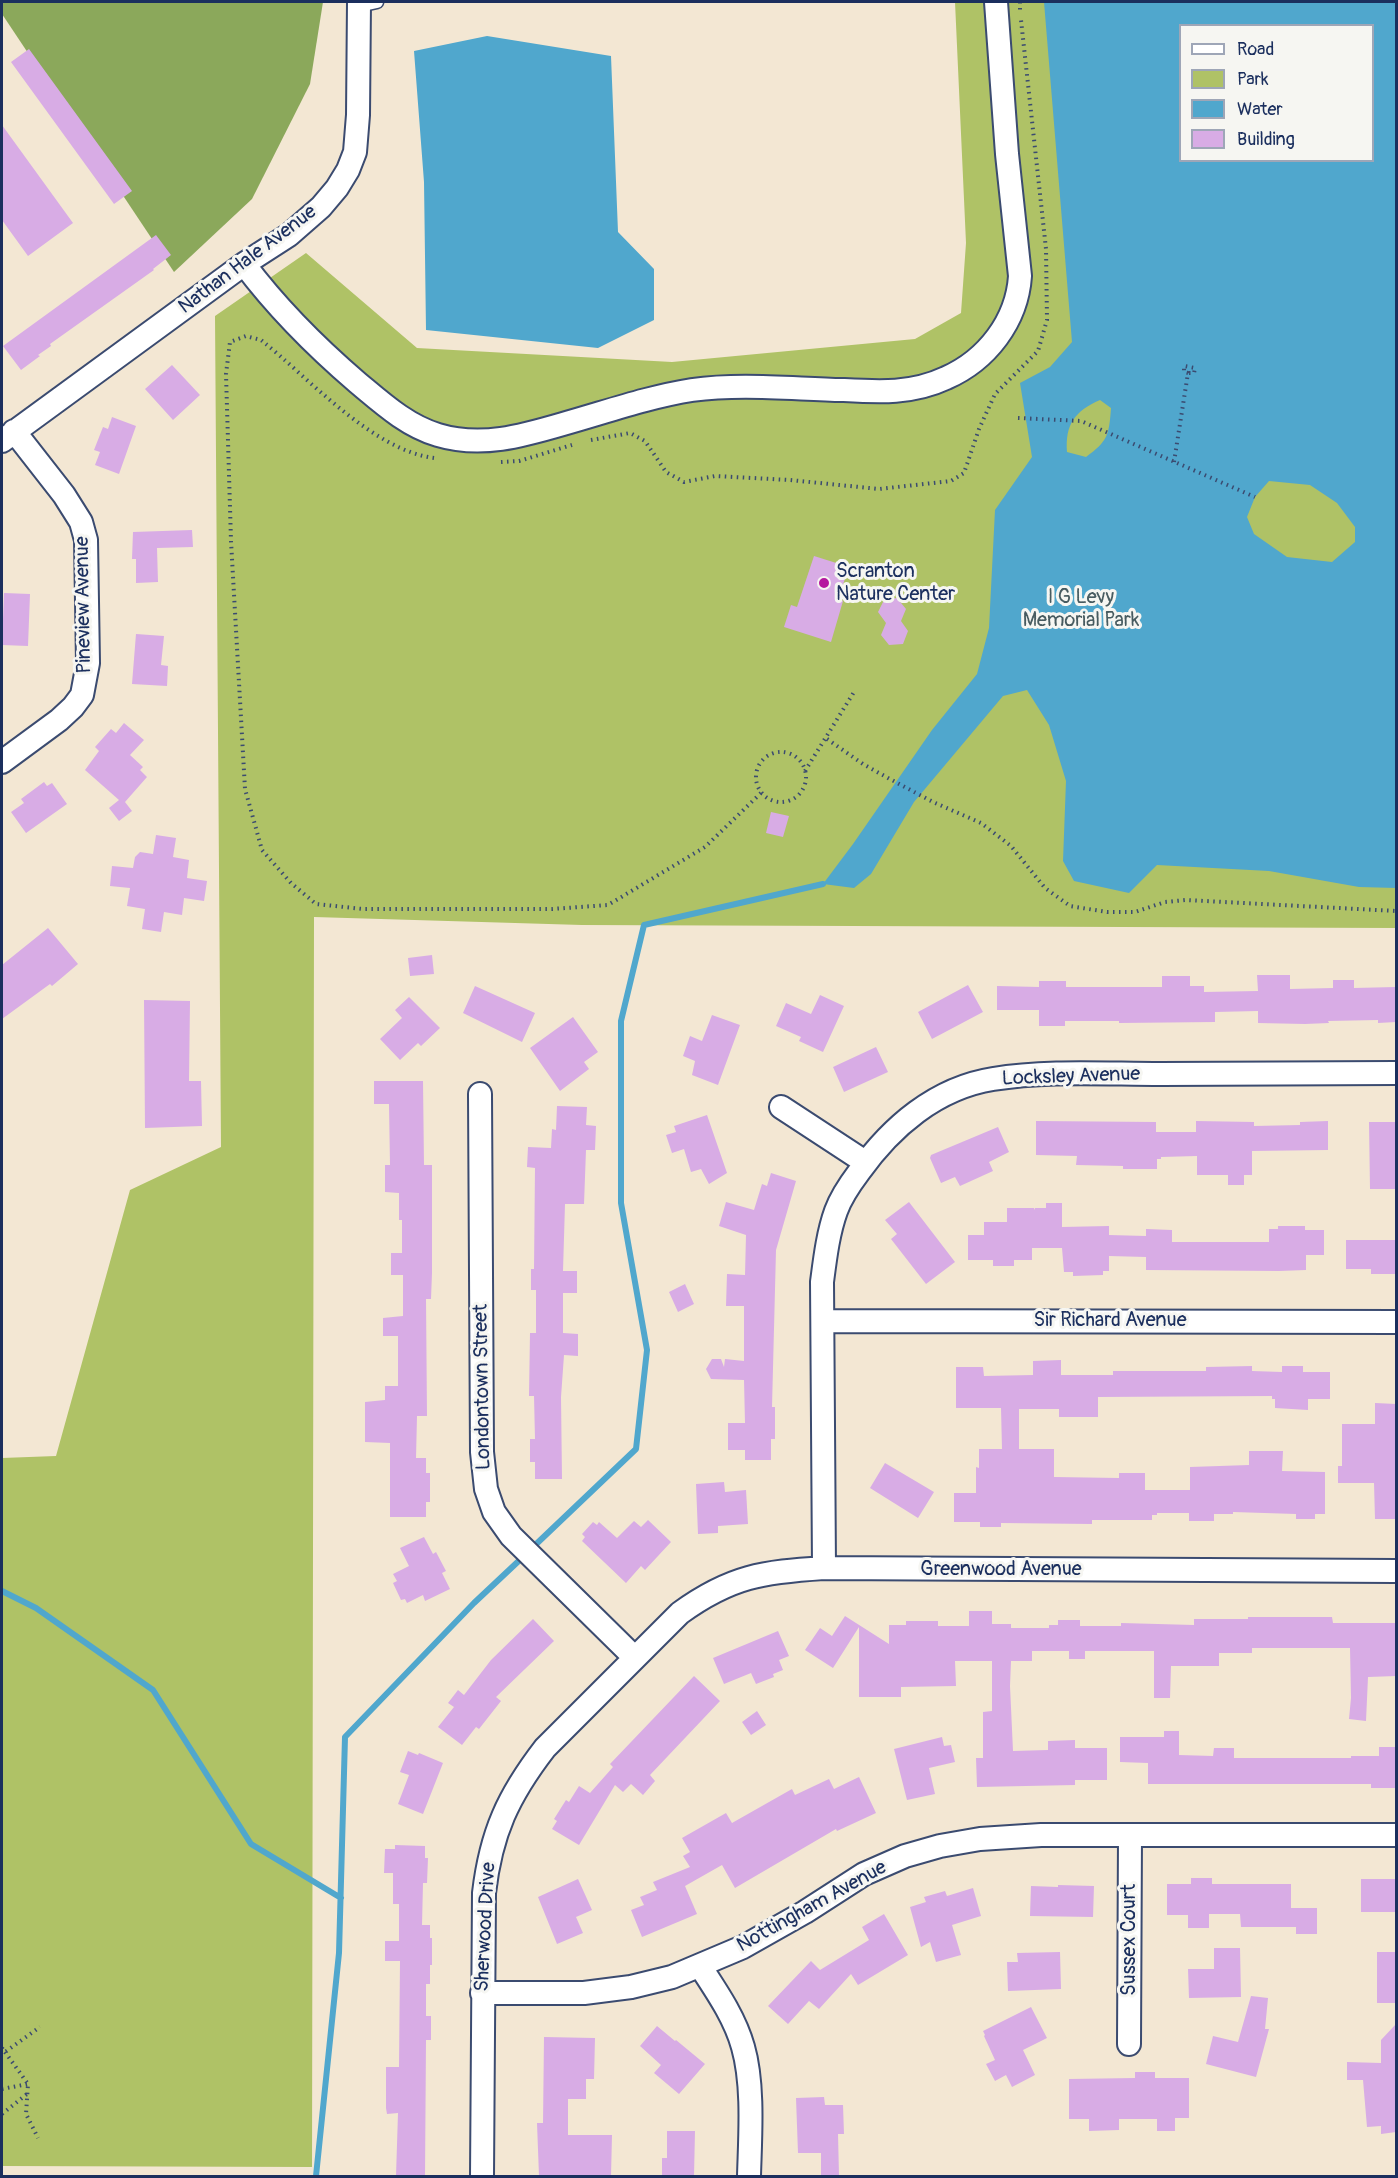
<!DOCTYPE html>
<html>
<head>
<meta charset="utf-8">
<style>
  body { margin:0 }
  #map { position:relative; width:1398px; height:2178px; overflow:hidden; background:#f3e7d3; font-family:Pangolin,sans-serif }
  canvas { display:block }
  .frame { position:absolute; inset:0; border:3px solid #1b2f5e; pointer-events:none }
  .legend { position:absolute; left:1179px; top:24px; width:195px; height:138px; box-sizing:border-box; background:#f6f6f2; border:2px solid #9ea6b7; margin:0; padding:8px 10px; list-style:none; font-size:18px; color:#1b2f5e }
  .legend li { display:flex; align-items:center; gap:12px; height:30px }
  .legend b { width:30px; border:2px solid #9ea6b7 }
</style>
</head>
<body>
<div id="map">
<canvas width="1398" height="2178"></canvas>
<div class="frame"></div>
<ul class="legend">
<li><b style="height:8px;background:#fff"></b>Road</li>
<li><b style="height:16px;background:#afc266"></b>Park</li>
<li><b style="height:16px;background:#50a7cd"></b>Water</li>
<li><b style="height:16px;background:#d8ace5"></b>Building</li>
</ul>
</div>
<script>
const c = document.querySelector('canvas').getContext('2d');
c.lineJoin = 'round';
function fill(path, color) {
  c.fillStyle = color;
  c.fill(path, 'evenodd');
}
function trace(path, color, width, dash) {
  c.strokeStyle = color;
  c.lineWidth = width;
  c.lineCap = dash ? 'butt' : 'round';
  c.setLineDash(dash || []);
  c.stroke(path);
}
function label(font, color, halo, rows, align = 'center') {
  c.font = font + ' Pangolin,sans-serif';
  c.lineWidth = 6;
  c.setLineDash([]);
  c.textBaseline = 'middle';
  c.strokeStyle = halo;
  c.fillStyle = color;
  for (const [text, x, y, turn = 0] of rows) {
    c.save();
    c.translate(x, y);
    c.rotate((+turn || 0) * Math.PI / 180);
    c.textAlign = isNaN(turn) ? turn : align;
    if (halo) c.strokeText(text, 0, 0);
    c.fillText(text, 0, 0);
    c.restore();
  }
}
fill(new Path2D(`
  M955 2H1396V928L582 925 314 917 312 2167 2 2166V1458L56 1456 130 1190 221 1147 215 316 306 253 417 348 672 362 915 339 961 313 966 243ZM1180 26H1372V160H1180Z`), '#afc266');
fill(new Path2D(`
  M2 2H323L310 84 252 199 174 272 2 14Z`), '#8ba85b');
fill(new Path2D(`
  M1044 2H1396V888L1359 887 1269 871 1157 865 1129 893 1074 881 1063 861 1066 781 1049 725 1027 690 1003 696 914 802 871 874 854 888 823 884 853 844 932 730 977 674 989 628 995 510 1032 457 1020 383 1050 367 1072 342ZM1180 26H1372V160H1180ZM1100 400 1111 408C1109 435 1108 441 1086 457L1067 452C1065 424 1075 411 1100 400ZM1269 481 1310 485 1337 503 1355 527V542L1332 562 1287 557 1254 534 1247 517 1255 497Z
  M487 36 611 56 618 232 654 269V320L598 348 426 330 424 182 414 51Z`), '#50a7cd');
trace(new Path2D(`
  M531 1549 636 1449 647 1350 621 1203V1021L644 925 823 884
  M2 1591 36 1608 153 1690 251 1844 341 1898
  M316 2176 339 1953 345 1737 474 1603 524 1556`), '#50a7cd', 6);
fill(new Path2D(`
  M29 49 132 191 114 204 11 62Z
  M2 125 73 223 28 256 2 220Z
  M156 235 171 255 153 269 154 270 50 344 51 346 38 355 40 356 21 370 3 346Z
  M172 365 200 395 173 420 145 389Z
  M112 417 136 426 119 474 95 465 100 452 94 450 103 427 108 429Z
  M192 530 193 547 157 548 158 582 136 583V559H132L133 532Z
  M814 556 849 567 838 599 843 601 831 642 784 627 791 605 797 607Z
  M4 593 30 594 28 646 2 645Z
  M897 598 906 609 901 621 908 631 903 644 889 645 881 635 886 623 878 612 884 600Z
  M136 634 164 636 161 665 168 666 167 686 132 684Z
  M124 723 144 740 130 755 143 767 140 770 147 777 125 802 132 811 119 821 109 808 119 800 85 770 99 751 95 747 111 729 116 733Z
  M44 782 47 786 52 783 67 804 26 833 11 812 24 803 21 799Z
  M771 812 789 816 783 837 766 833Z
  M156 835 176 838 173 857 189 860 187 878 207 881 204 901 184 898 182 915 164 912 161 932 142 929 145 909 127 906 130 888 110 886 112 866 133 868 135 857 140 852 153 854Z
  M48 928 78 964 52 986 50 984 2 1019V965Z
  M432 955 434 974 410 976 408 958Z
  M1257 975H1290V989L1333 988V980H1354V988L1396 987V1022L1378 1023V1020L1328 1021 1329 1023 1305 1024 1258 1023V1011L1215 1012V1022L1119 1023V1021H1065V1026H1039V1010H997V986L1039 987V981H1066V987H1162V976H1190V986H1204V992L1258 991Z
  M968 985 983 1012 932 1039 918 1012Z
  M475 986 535 1013 522 1042 463 1013Z
  M820 995 844 1006 823 1052 799 1041 801 1037 776 1026 786 1003 811 1014Z
  M409 997 440 1028 421 1046 418 1043 400 1060 380 1039 402 1018 395 1010Z
  M144 1000 190 1001 189 1081H201L202 1126 145 1128Z
  M712 1015 740 1025 718 1085 692 1075 695 1061 683 1056 690 1036 702 1041Z
  M573 1017 598 1052 584 1062 589 1069 560 1091 530 1048Z
  M876 1047 888 1072 844 1092 833 1067Z
  M374 1081H423L424 1165H432V1273L431 1299H426L427 1416H417L416 1458H426V1473H430V1502H426V1517H390V1443L365 1442V1402L385 1400V1386H398V1336H383V1318L403 1316V1275H391V1253H402V1220H399V1193L385 1192V1165H390L389 1104H374Z
  M557 1106 587 1107 586 1125 596 1126 595 1150H586L584 1204H565L563 1271H577V1293H563V1333L578 1334V1356L564 1355 561 1397 562 1479H535V1462H530V1439H535L534 1396H529L530 1333H536V1290H531V1269H534L535 1168 527 1167 528 1147 551 1148 552 1129 556 1130Z
  M707 1115 727 1173 709 1184 701 1169 691 1172 684 1149 672 1153 666 1135 676 1132 674 1126Z
  M1036 1121 1156 1122V1132H1196V1121L1254 1122V1126L1300 1125V1122L1328 1121V1150L1252 1151V1175H1244V1185H1228V1175H1197V1156L1161 1157V1159H1157V1169H1123V1166L1076 1165 1077 1156 1036 1155Z
  M1369 1122H1396V1189H1370Z
  M998 1127 1009 1152 989 1162 993 1171 960 1186 955 1177 941 1183 930 1158 931 1155Z
  M771 1173 796 1181 776 1250 772 1407H775V1439H771V1460H745V1450H728V1423H745L744 1380 711 1379 706 1369 712 1359H721L724 1367 725 1359 744 1361V1306H726L727 1274 745 1275 746 1235 719 1226 726 1202 754 1210 762 1184 767 1186Z
  M909 1202 955 1262 926 1284 891 1239 897 1234 885 1220Z
  M1046 1203H1062V1227L1109 1226V1235L1146 1236V1229L1172 1230V1242H1269V1229H1278V1226H1305V1230H1324V1255H1306V1270L1279 1271 1146 1270V1257L1109 1256V1271H1103V1275L1073 1276V1272H1064L1062 1248H1032V1260H1014V1266H993V1260H968V1235H984V1222H1007V1208H1034L1035 1210V1208H1046Z
  M1346 1240H1396V1274H1371V1269H1346Z
  M685 1284 694 1304 678 1312 669 1292Z
  M1061 1360V1375H1113V1371H1206V1367L1252 1366V1371L1282 1372V1366H1303V1372H1330V1399H1308V1410L1275 1408V1399H1272V1396L1098 1397V1417H1059V1409H1019V1449H1054V1477L1119 1478V1473H1145V1490H1190V1467L1249 1465V1451H1283L1282 1471 1325 1472V1514H1315V1519H1296V1514L1233 1512V1514H1214V1521H1189V1513H1157V1515H1152V1520H1092V1524L1001 1523V1527H980V1522H954V1493H976V1467L979 1468V1449H1002L1001 1408H956V1367H983L984 1376 1033 1375V1361Z
  M1375 1403 1396 1404V1519H1375L1374 1483H1338V1466H1342V1424H1375Z
  M885 1463 934 1492 918 1518 870 1488Z
  M724 1482 725 1492 746 1490 748 1524 718 1526V1533L698 1534 696 1484Z
  M648 1520 671 1542 645 1570 641 1566 626 1583 582 1541 585 1537 582 1534 593 1522 597 1525 599 1522 617 1538 634 1521 641 1527Z
  M424 1537 433 1554 436 1552 446 1571 442 1573 450 1589 425 1601 423 1595 407 1603 405 1599 401 1600 393 1583 397 1581 393 1574 409 1566 400 1548Z
  M969 1611H992V1624H1011V1628H1049V1625H1058V1620H1080V1626H1121V1623L1194 1625V1619H1248V1617H1332L1333 1623H1396V1676L1368 1677 1366 1721 1349 1719 1351 1698 1350 1648H1252V1653H1219V1666H1171L1170 1698H1154V1651H1085V1659H1069V1651H1032V1661H1011L1010 1686 1013 1751 1048 1750V1741L1075 1740V1748H1107V1780H1075V1785L977 1787 976 1758H983V1712L992 1711V1661H955L956 1686 901 1687V1697H859V1627L833 1668 805 1650 820 1628 832 1636 845 1616 889 1644V1625H906V1621H938V1626H969Z
  M533 1619 554 1641 496 1697 501 1701 479 1729 476 1727 462 1745 438 1727 454 1707 448 1703 458 1690 464 1695 491 1660Z
  M778 1631 789 1656 779 1660 783 1670 773 1674 774 1677 756 1684 751 1673 724 1684 713 1658Z
  M694 1676 720 1701 650 1775 655 1781 643 1795 631 1784 623 1792 615 1785 579 1845 552 1829 557 1821 554 1819 566 1800 569 1802 579 1786 590 1793 613 1767 610 1764Z
  M757 1711 766 1725 751 1735 742 1722Z
  M1164 1731H1179V1755L1213 1756 1214 1748H1234V1758H1351V1756H1379V1747H1396V1788H1371V1784H1148V1763L1120 1762V1737H1164Z
  M942 1737 944 1746 951 1745 955 1762 929 1768 935 1794 907 1800 894 1749Z
  M408 1751 418 1755 419 1753 443 1763 423 1814 398 1804 409 1775 400 1772Z
  M859 1777 876 1813 837 1831 836 1829 735 1888 722 1865 685 1886 697 1914 642 1937 631 1910 644 1905 640 1897 657 1890 653 1882 690 1867 683 1856 690 1852 682 1838 726 1813 732 1823 792 1789 795 1795 829 1779 834 1789Z
  M395 1845 425 1846V1858H428L427 1883H423L422 1925H430V1938H432V1965H430V1984H426V2016H431V2040H426L425 2176H396L398 2113 387 2114 386 2108V2067H399L400 1961H385V1941H399V1904H393V1873H384L385 1849H395Z
  M1191 1878H1212V1884H1291V1908H1317V1934H1296V1927H1241L1240 1914H1209V1928H1188V1915H1167V1884H1191Z
  M578 1879 592 1910 576 1917 583 1933 557 1944 538 1897Z
  M1361 1879H1396V1912H1361Z
  M1058 1885 1094 1886 1093 1917 1030 1916 1031 1886 1058 1887Z
  M973 1888 981 1916 952 1925 961 1955 936 1962 930 1942 921 1947 910 1907 926 1902 924 1897 945 1891 947 1896Z
  M884 1914 908 1955 858 1985 851 1974 819 2009 809 2001 788 2024 768 2006 811 1961 820 1970 869 1940 862 1927Z
  M1214 1948H1240L1241 1997 1189 1998 1188 1969H1214Z
  M1060 1952 1061 1989 1008 1991 1007 1962H1018L1017 1953Z
  M1377 1952H1396V2003H1377Z
  M1251 1996 1268 1998 1265 2029H1269L1256 2077 1206 2064 1213 2036 1238 2042Z
  M1031 2007 1047 2038 1023 2050 1035 2075 1012 2087 1006 2075 995 2081 986 2064 995 2060 984 2036 985 2035 983 2031Z
  M1396 2024V2132L1381 2134V2126L1367 2127 1363 2080H1347V2062L1381 2063V2040Z
  M657 2026 675 2041 676 2040 705 2064 679 2094 654 2073 661 2065 640 2046Z
  M544 2037 595 2038 594 2079H586V2099H568V2135H612L611 2176H539L537 2123H543Z
  M1135 2072H1155V2078H1189V2118H1175V2131H1157V2119H1119V2130L1089 2131V2119H1069V2079L1135 2078Z
  M824 2097 825 2105H843L844 2134H838L839 2176H821V2153H798L796 2098Z
  M667 2131H695L694 2176H662V2158H667Z`), '#d8ace5');
const service = new Path2D(`
  M359 6 377 2`);
const minor = new Path2D(`
  M244 264C277 308 316 347 358 383 382 403 407 426 438 435 481 448 522 436 563 424 606 412 648 397 692 390 741 383 793 389 843 390 879 392 912 394 946 378 987 360 1017 321 1020 276L1007 154 996 2
  M2 441 244 264 289 235 321 207 337 188 348 170 355 152 358 115 359 2
  M2 762 59 720 73 707 82 695 88 663 86 540 81 522 64 495 14 431
  M480 1094 482 1452 486 1489 494 1512 511 1536 634 1657
  M781 1107 865 1162
  M823 1321 1396 1322
  M824 1568 822 1282C825 1259 828 1233 836 1211 841 1197 850 1184 859 1172 891 1127 936 1088 993 1079 1047 1070 1105 1074 1161 1074 1239 1074 1318 1073 1396 1073
  M700 1966C717 1992 735 2018 743 2047 754 2085 750 2138 749 2176
  M482 1993H584L631 1987 672 1977 743 1947 805 1912 864 1874 905 1856 940 1846 980 1839 1041 1835H1396
  M1129 2044 1130 1836
  M482 2176 484 1893C491 1833 508 1796 545 1748L680 1613C731 1576 763 1572 824 1568L1396 1571`);
trace(service, '#3b4b70', 15);
trace(minor, '#3b4b70', 26);
trace(new Path2D(`
  M1020 2V13
  M1018 418 1081 421 1255 497
  M591 440 630 433 645 441 666 472 684 482 715 476 790 480 879 489 951 481 964 473 979 429 995 394 1038 351 1047 320 1046 249 1021 20
  M434 458C372 450 309 378 261 340L246 336 230 342 226 374 231 541 245 789 262 850 291 883 316 904 363 909H552L608 905 705 847 762 792
  M501 462 519 461 572 445
  M1174 462 1188 373 1184 372V366L1195 368 1194 373H1188
  M827 739 863 764 888 778 933 802 981 823 1011 846 1045 888 1070 906 1107 912H1135L1165 902 1186 900 1396 911
  M756 777a25 25 0 1 1 50 0a25 25 0 1 1-50 0Z
  M805 771 854 692
  M2 2048 5 2052 40 2027
  M5 2052 28 2084 26 2114 38 2138
  M2 2089 28 2084
  M2 2114 27 2094`), '#3b4b70', 4, [1.5, 4.5]);
trace(service, '#fff', 12);
trace(minor, '#fff', 22);
for (const [x, y, r, color] of [
  [824,583,6,"#b5179e"]
]) {
  const dot = new Path2D();
  dot.arc(x, y, r, 0, 2 * Math.PI);
  c.fillStyle = color;
  c.fill(dot);
  trace(dot, '#f6f6f2', 2);
}
label('20px', '#1b2f5e', '#f6f6f2', [
  ["Nathan Hale Avenue",248,260,-37],
  ["Pineview Avenue",84,605,-91],
  ["Locksley Avenue",1071,1077,-2],
  ["Sir Richard Avenue",1110,1321],
  ["Londontown Street",483,1387,-91],
  ["Greenwood Avenue",1001,1570],
  ["Nottingham Avenue",812,1907,-29],
  ["Sherwood Drive",486,1927,-87],
  ["Sussex Court",1130,1940,-90]
]);
label('20px', '#1b2f5e', '#f6f6f2', [
  ["Scranton",836,572],
  ["Nature Center",836,595]
], 'left');
label('20px', '#475b60', '#f6f6f2', [
  ["I G Levy",1081,598],
  ["Memorial Park",1081,621]
]);
</script>
</body>
</html>
